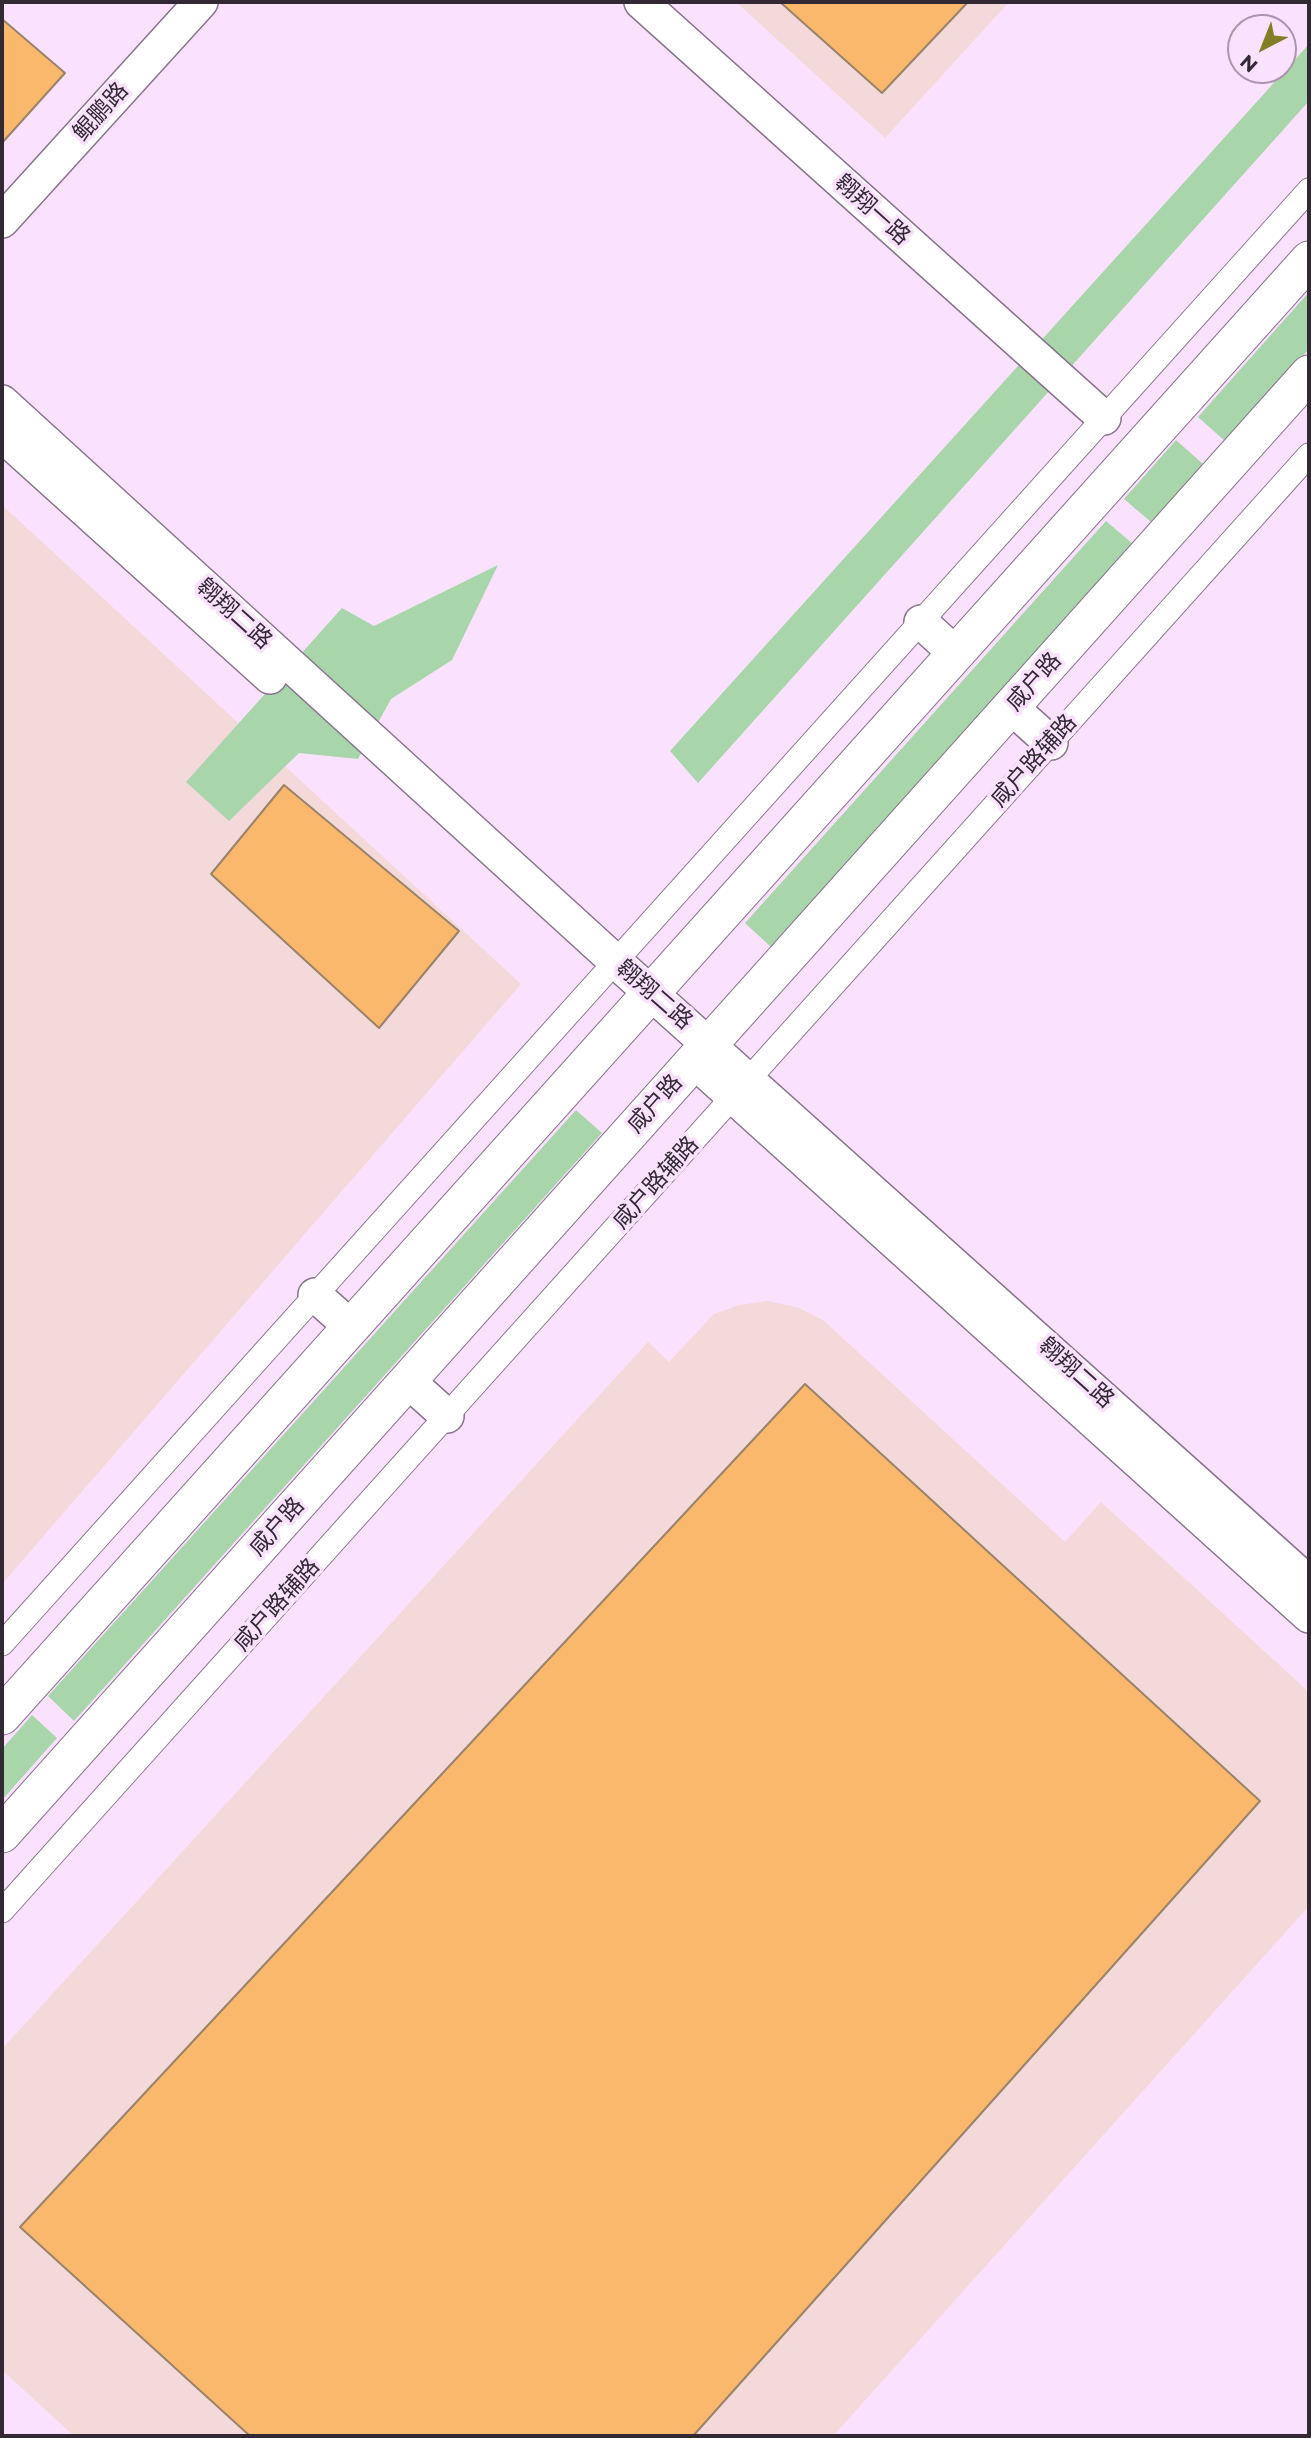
<!DOCTYPE html>
<html>
<head>
<meta charset="utf-8">
<style>
  body { margin:0 }
  #map { position:relative; width:1311px; height:2438px; overflow:hidden; background:#fae1fe; font-family:Montserrat,sans-serif }
  canvas { display:block }
  .frame { position:absolute; inset:0; border:4px solid #322934; pointer-events:none }
  .north { position:absolute; left:1227px; top:14px; width:70px; height:70px; box-sizing:border-box; background:#fae1fe; border:2px solid #aa97ad; border-radius:50%; rotate:222deg; font-size:19px; font-weight:700; line-height:28px; text-align:center; color:#322934 }
  .north::after { content:''; display:block; margin:auto; width:24px; height:32px; background:#817e25; clip-path:polygon(50% 0,100% 100%,50% 72%,0 100%) }
</style>
</head>
<body>
<div id="map">
<canvas width="1311" height="2438"></canvas>
<div class="frame"></div>
<div class="north">N</div>
</div>
<script>
const c = document.querySelector('canvas').getContext('2d');
c.lineJoin = 'round';
function fill(path, color) {
  c.fillStyle = color;
  c.fill(path, 'evenodd');
}
function trace(path, color, width, dash) {
  c.strokeStyle = color;
  c.lineWidth = width;
  c.lineCap = dash ? 'butt' : 'round';
  c.setLineDash(dash || []);
  c.stroke(path);
}
function label(font, color, halo, rows, align = 'center') {
  c.font = font + ' Montserrat,"Noto Sans SC",sans-serif';
  c.lineWidth = 7;
  c.setLineDash([]);
  c.textBaseline = 'middle';
  c.strokeStyle = halo;
  c.fillStyle = color;
  for (const [text, x, y, turn = 0] of rows) {
    c.save();
    c.translate(x, y);
    c.rotate((+turn || 0) * Math.PI / 180);
    c.textAlign = isNaN(turn) ? turn : align;
    if (halo) c.strokeText(text, 0, 0);
    c.fillText(text, 0, 0);
    c.restore();
  }
}
fill(new Path2D(`
  M736 2H1009L885 138Z
  M2 505 521 984 2 1584Z
  M768 1301 799 1308 823 1320 1065 1542 1101 1502 1309 1692V1906L833 2436H74L2 2370V2049L648 1342 669 1362 714 1314 739 1305Z`), '#f4d9da');
fill(new Path2D(`
  M1309 44V101L698 783 670 751Z
  M1309 292V349L1226 442 1198 417Z
  M1176 440 1203 464 1151 522 1124 499Z
  M1106 521 1133 544 771 947 745 923Z
  M498 565 452 660 391 699 358 759 299 753 229 821 186 782 342 608 374 626Z
  M576 1110 602 1133 74 1721 48 1696Z
  M32 1715 57 1738 2 1800V1749Z`), '#a8d6aa');
const building = new Path2D(`
  M780 2H968L882 93Z
  M2 19 65 73 2 143Z
  M284 785 459 931 379 1028 211 874Z
  M805 1384 1260 1801 693 2436H250L20 2227Z`);
fill(building, '#f9b86c');
trace(building, '#9a836a', 2);
const street = new Path2D(`
  M2 1644 1309 190
  M2 1911 1309 455`);
const secondary = new Path2D(`
  M641 2 1104 418
  M2 221 201 2
  M2 402 615 961 1309 1583
  M2 435 270 677
  M921 622 956 654
  M1011 707 1051 743
  M707 1073 1309 1616
  M315 1295 351 1327
  M408 1381 447 1416`);
const primary = new Path2D(`
  M2 1716 1309 260
  M2 1834 1309 374`);
trace(street, '#89738d', 25);
trace(secondary, '#89738d', 36);
trace(primary, '#89738d', 39);
trace(street, '#fff', 23);
trace(secondary, '#fff', 33);
trace(primary, '#fff', 37);
label('23px', '#322934', '#fae1fe', [
  ["鲲鹏路",101,112,-48],
  ["翱翔一路",872,210,42],
  ["翱翔二路",234,614,42],
  ["咸户路",1034,682,-48],
  ["咸户路辅路",1034,761,-48],
  ["翱翔二路",654,995,41],
  ["咸户路",655,1104,-48],
  ["咸户路辅路",656,1183,-48],
  ["翱翔二路",1076,1373,42],
  ["咸户路",277,1527,-48],
  ["咸户路辅路",277,1605,-48]
]);
</script>
</body>
</html>
